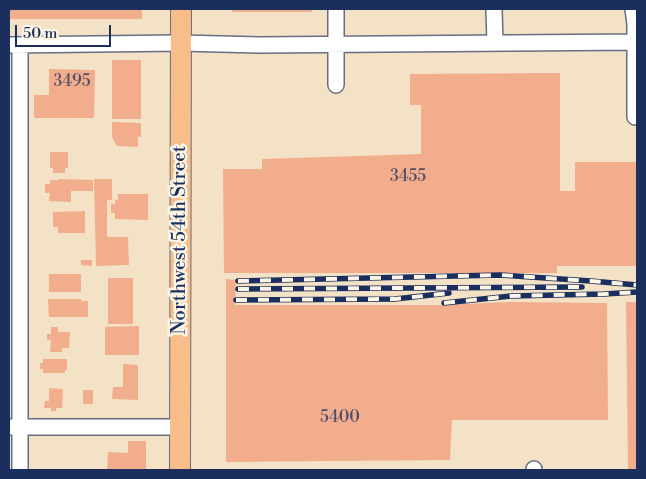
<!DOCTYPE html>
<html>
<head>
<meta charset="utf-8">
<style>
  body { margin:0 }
  #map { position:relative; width:646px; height:479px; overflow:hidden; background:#f4e2c6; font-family:"Libre Bodoni",serif }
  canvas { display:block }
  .frame { position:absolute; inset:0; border:10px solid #1b2f5e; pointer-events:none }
  .scale { position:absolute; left:15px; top:25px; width:96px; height:22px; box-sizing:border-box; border:2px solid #1b2f5e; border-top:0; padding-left:6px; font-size:15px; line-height:18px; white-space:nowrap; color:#1b2f5e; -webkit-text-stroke:4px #fcf5e5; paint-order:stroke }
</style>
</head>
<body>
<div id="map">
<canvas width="646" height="479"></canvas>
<div class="frame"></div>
<div class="scale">50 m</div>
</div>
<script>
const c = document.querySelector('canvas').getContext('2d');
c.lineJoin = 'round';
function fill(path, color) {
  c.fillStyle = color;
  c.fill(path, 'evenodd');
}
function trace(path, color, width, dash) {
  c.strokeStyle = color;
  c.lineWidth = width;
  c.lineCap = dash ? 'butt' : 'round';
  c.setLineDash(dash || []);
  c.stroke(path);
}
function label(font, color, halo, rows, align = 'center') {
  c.font = font + ' "Libre Bodoni",serif';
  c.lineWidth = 5;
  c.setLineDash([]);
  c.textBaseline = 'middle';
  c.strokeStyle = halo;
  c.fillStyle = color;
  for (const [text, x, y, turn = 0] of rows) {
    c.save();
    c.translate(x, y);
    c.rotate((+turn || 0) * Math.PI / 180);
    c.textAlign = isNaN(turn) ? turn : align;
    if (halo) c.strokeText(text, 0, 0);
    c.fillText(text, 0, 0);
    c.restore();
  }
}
fill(new Path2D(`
  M9 9H142V19H9Z
  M232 9H312V12H232Z
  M112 60H141V119H112Z
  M49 69 95 70 94 118H34V95H49Z
  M560 73V191H575V162H637V266H557V273H224L223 169H262V159L421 154V105H410V74Z
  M112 122 141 123V137H138V147L117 146 112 137Z
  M50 152H68V168H65V173H53V168H50Z
  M59 179 93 180V191H71V202L49 201 50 193H45V184H50V180H59Z
  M94 179H112V200H107V237H128L129 265 96 266Z
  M118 194H148V220L115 219V213H111V204H115V200H118Z
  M85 211V233H58V227H53V212Z
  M81 260H92V266L81 265Z
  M49 274H81V292H49Z
  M108 278H133V324H108Z
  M226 279 236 280 235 305H441L509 302 607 303 608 420H452L450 460 226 462Z
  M48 299H81V301H88V317H49Z
  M626 302H637V470H628Z
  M139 326V355H105V327Z
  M51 327H58V332H70L69 348H62V352H50L51 340H47V334H51Z
  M43 359H67V370H65V373H43V369H40V363H43Z
  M123 364 138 365V400L112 399 113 387H123Z
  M49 388 63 389 62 408H56V411H51V408H44L45 401H49Z
  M83 390H93V404H83Z
  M128 441H146V470H107L108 452 128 453Z`), '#f2ad8c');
const minor = new Path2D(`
  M336 9V85
  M494 9 495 43
  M633 9 635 24V117
  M9 45 180 43 260 45 637 42
  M20 45V470
  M9 427H180
  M534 470V469`);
const major = new Path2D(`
  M180 470 181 9`);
trace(minor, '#676e82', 18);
trace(major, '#676e82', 22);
trace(minor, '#fff', 15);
trace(major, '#f8bd89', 20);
const rail = new Path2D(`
  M238 281 500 275 591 281 637 285
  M238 289 582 287
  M236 300 395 299 449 293
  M444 303 511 296 604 294 637 292`);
trace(rail, '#1b2f5e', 5.5);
trace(rail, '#fcf5e5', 4, [11]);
label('16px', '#514e6a', null, [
  ["3495",72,82],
  ["3455",408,177],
  ["5400",340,418]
]);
label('19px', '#1b2f5e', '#fcf5e5', [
  ["Northwest 54th Street",180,240,-90]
]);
</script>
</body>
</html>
